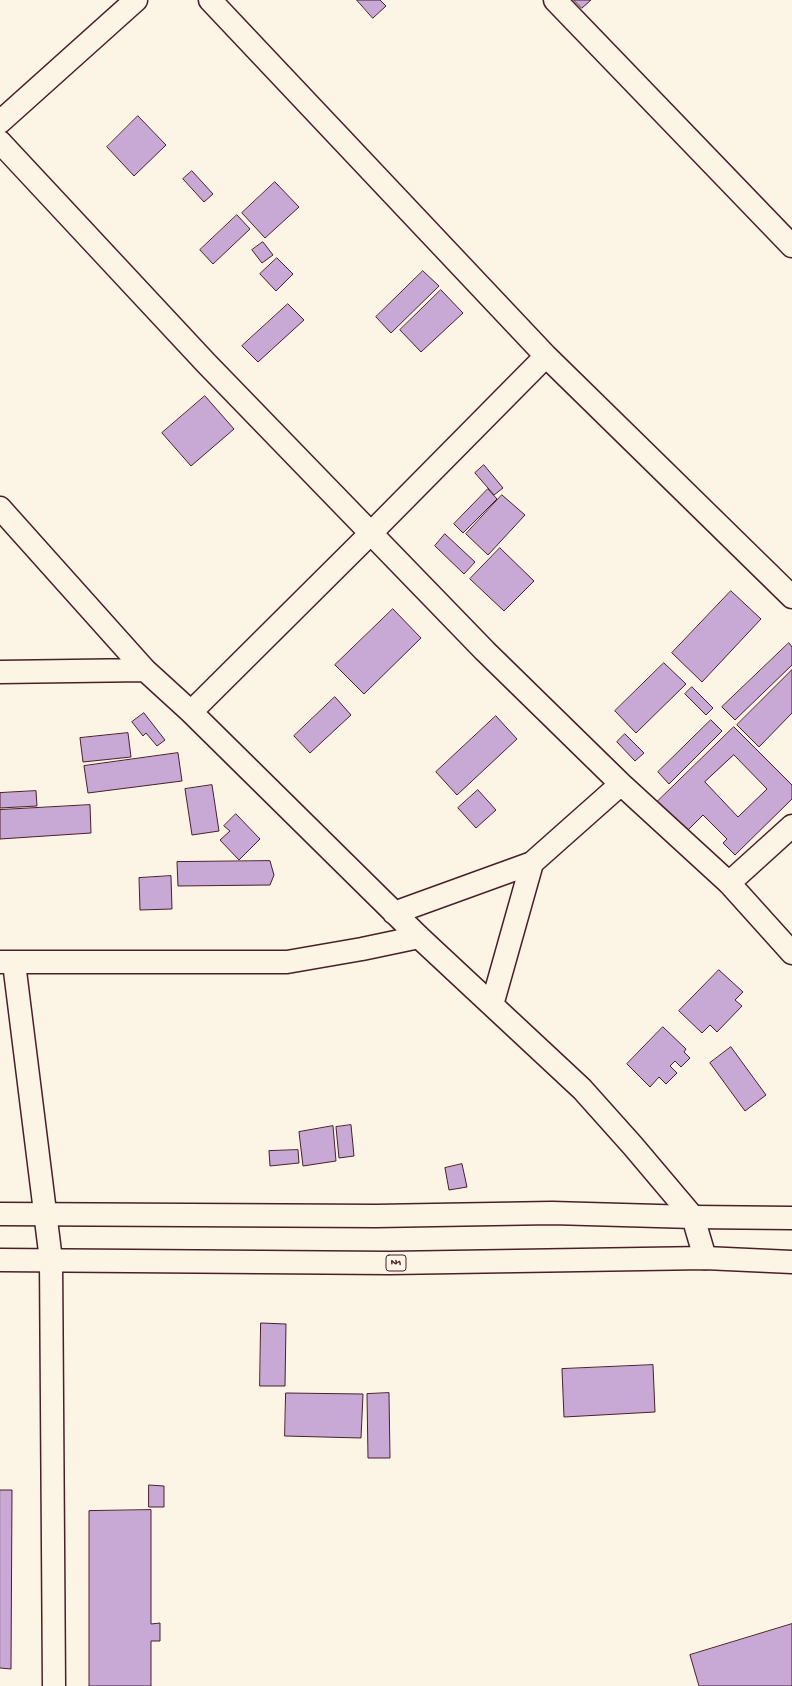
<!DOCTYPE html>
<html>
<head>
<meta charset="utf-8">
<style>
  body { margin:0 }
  canvas { display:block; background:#fcf5e5 }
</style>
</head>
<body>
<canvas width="792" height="1686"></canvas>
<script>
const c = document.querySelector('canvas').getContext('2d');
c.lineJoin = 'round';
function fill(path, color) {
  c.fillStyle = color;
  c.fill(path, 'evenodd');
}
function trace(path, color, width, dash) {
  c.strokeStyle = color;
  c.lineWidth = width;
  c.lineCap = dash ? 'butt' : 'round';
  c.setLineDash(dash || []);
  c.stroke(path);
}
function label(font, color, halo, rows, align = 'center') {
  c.font = font + ' "Gochi Hand",sans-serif';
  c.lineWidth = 4;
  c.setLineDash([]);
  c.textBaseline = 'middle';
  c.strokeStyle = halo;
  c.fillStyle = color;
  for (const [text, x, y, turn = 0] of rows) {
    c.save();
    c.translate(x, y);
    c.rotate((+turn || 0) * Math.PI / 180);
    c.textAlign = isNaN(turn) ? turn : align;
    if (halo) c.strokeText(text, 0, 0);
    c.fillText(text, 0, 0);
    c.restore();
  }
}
const building = new Path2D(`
  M357 0H380L386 6 373 18Z
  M574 0H591L582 8Z
  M138 116 166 145 134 176 107 147Z
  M192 171 213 194 204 202 183 179Z
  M275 182 299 207 265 238 242 213Z
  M237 215 250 229 213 264 200 250Z
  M263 242 273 255 262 263 252 250Z
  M277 258 293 274 276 291 260 274Z
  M423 271 439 286 391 333 376 317Z
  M441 290 463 313 421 352 400 330Z
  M288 304 304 320 258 362 242 346Z
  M205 396 234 429 191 466 162 433Z
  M484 465 503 488 494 495 475 473Z
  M488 489 497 499 463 533 454 524Z
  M502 495 525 515 488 555 466 534Z
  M445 534 475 562 464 574 435 546Z
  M500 548 534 581 504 611 470 579Z
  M731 591 761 619 702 682 672 653Z
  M393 609 421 638 364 694 335 665Z
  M789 643 792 647V665L735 720 722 707Z
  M664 663 686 684 636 733 615 711Z
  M792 670V713L759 747 737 725Z
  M692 687 713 708 706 715 685 694Z
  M335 697 351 715 310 753 294 736Z
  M144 713 165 740 157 746 146 733 143 736 132 722Z
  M496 716 517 739 457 795 436 772Z
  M711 720 722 731 669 784 658 772Z
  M734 727 792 785V799L735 855 723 843 727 839 703 815 684 834 654 805ZM734 755 767 789 738 817 705 782Z
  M128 733 131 757 83 762 80 738Z
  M625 734 644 753 635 761 617 742Z
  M178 753 182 781 88 793 84 766Z
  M212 785 219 831 192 835 185 789Z
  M478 790 496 810 476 828 458 808Z
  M36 791 37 806 0 808V793Z
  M90 805 91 833 0 839V810Z
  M236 814 260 839 239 860 220 840 230 831 224 826Z
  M270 861 274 875 270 885 178 886 177 862Z
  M171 876 172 909 140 910 139 878Z
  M719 970 743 992 735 1000 742 1006 717 1032 710 1025 702 1033 679 1011Z
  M663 1027 686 1049 684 1052 690 1058 681 1067 675 1061 670 1066 677 1073 666 1084 659 1077 650 1087 627 1064Z
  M731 1047 766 1095 745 1111 710 1063Z
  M351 1125 354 1156 339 1158 336 1127Z
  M333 1126 336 1161 303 1166 299 1132Z
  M298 1150 299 1163 270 1166 269 1151Z
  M462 1164 467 1187 449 1190 445 1168Z
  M261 1323 286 1324 285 1386H260Z
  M653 1365 655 1412 564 1417 562 1369Z
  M286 1393 363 1394 361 1438 285 1436Z
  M389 1393 390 1458H368L367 1394Z
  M149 1485 164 1486V1507H149Z
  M0 1490H12L11 1669 0 1668Z
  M151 1510V1624L160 1623V1641H151V1686H89V1511Z
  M792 1624V1686H699L690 1655Z`);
fill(building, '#c8a8d4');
trace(building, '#4a1f2b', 1);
const minor = new Path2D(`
  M210 0 546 356 792 597
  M555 0 792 246
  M0 122 136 0
  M0 142 206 363 485 651 621 784 729 883 792 953
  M0 508 145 670 191 712 419 937 582 1089 633 1146 693 1217 705 1258
  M0 672 145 670
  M191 712 371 533 546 356
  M729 883 792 826
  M394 913 532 863 621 784
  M0 962H287L362 949 419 937
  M14 963 51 1260 54 1686
  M492 1005 532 863`);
const highway = new Path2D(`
  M0 1214 376 1216 552 1213 693 1217 792 1218
  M0 1260 390 1263 705 1258 792 1262`);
trace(minor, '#4a1f2b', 25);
trace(highway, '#4a1f2b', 25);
trace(minor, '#fcf5e5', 22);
trace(highway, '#fcf5e5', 22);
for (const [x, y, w] of [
  [396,1263,20]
]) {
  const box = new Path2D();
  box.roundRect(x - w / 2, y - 8, w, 16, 3);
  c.fillStyle = '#fcf5e5';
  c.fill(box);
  trace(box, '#4a1f2b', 1);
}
label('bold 10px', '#4a1f2b', null, [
  ["N1",396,1263]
]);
</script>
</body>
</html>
